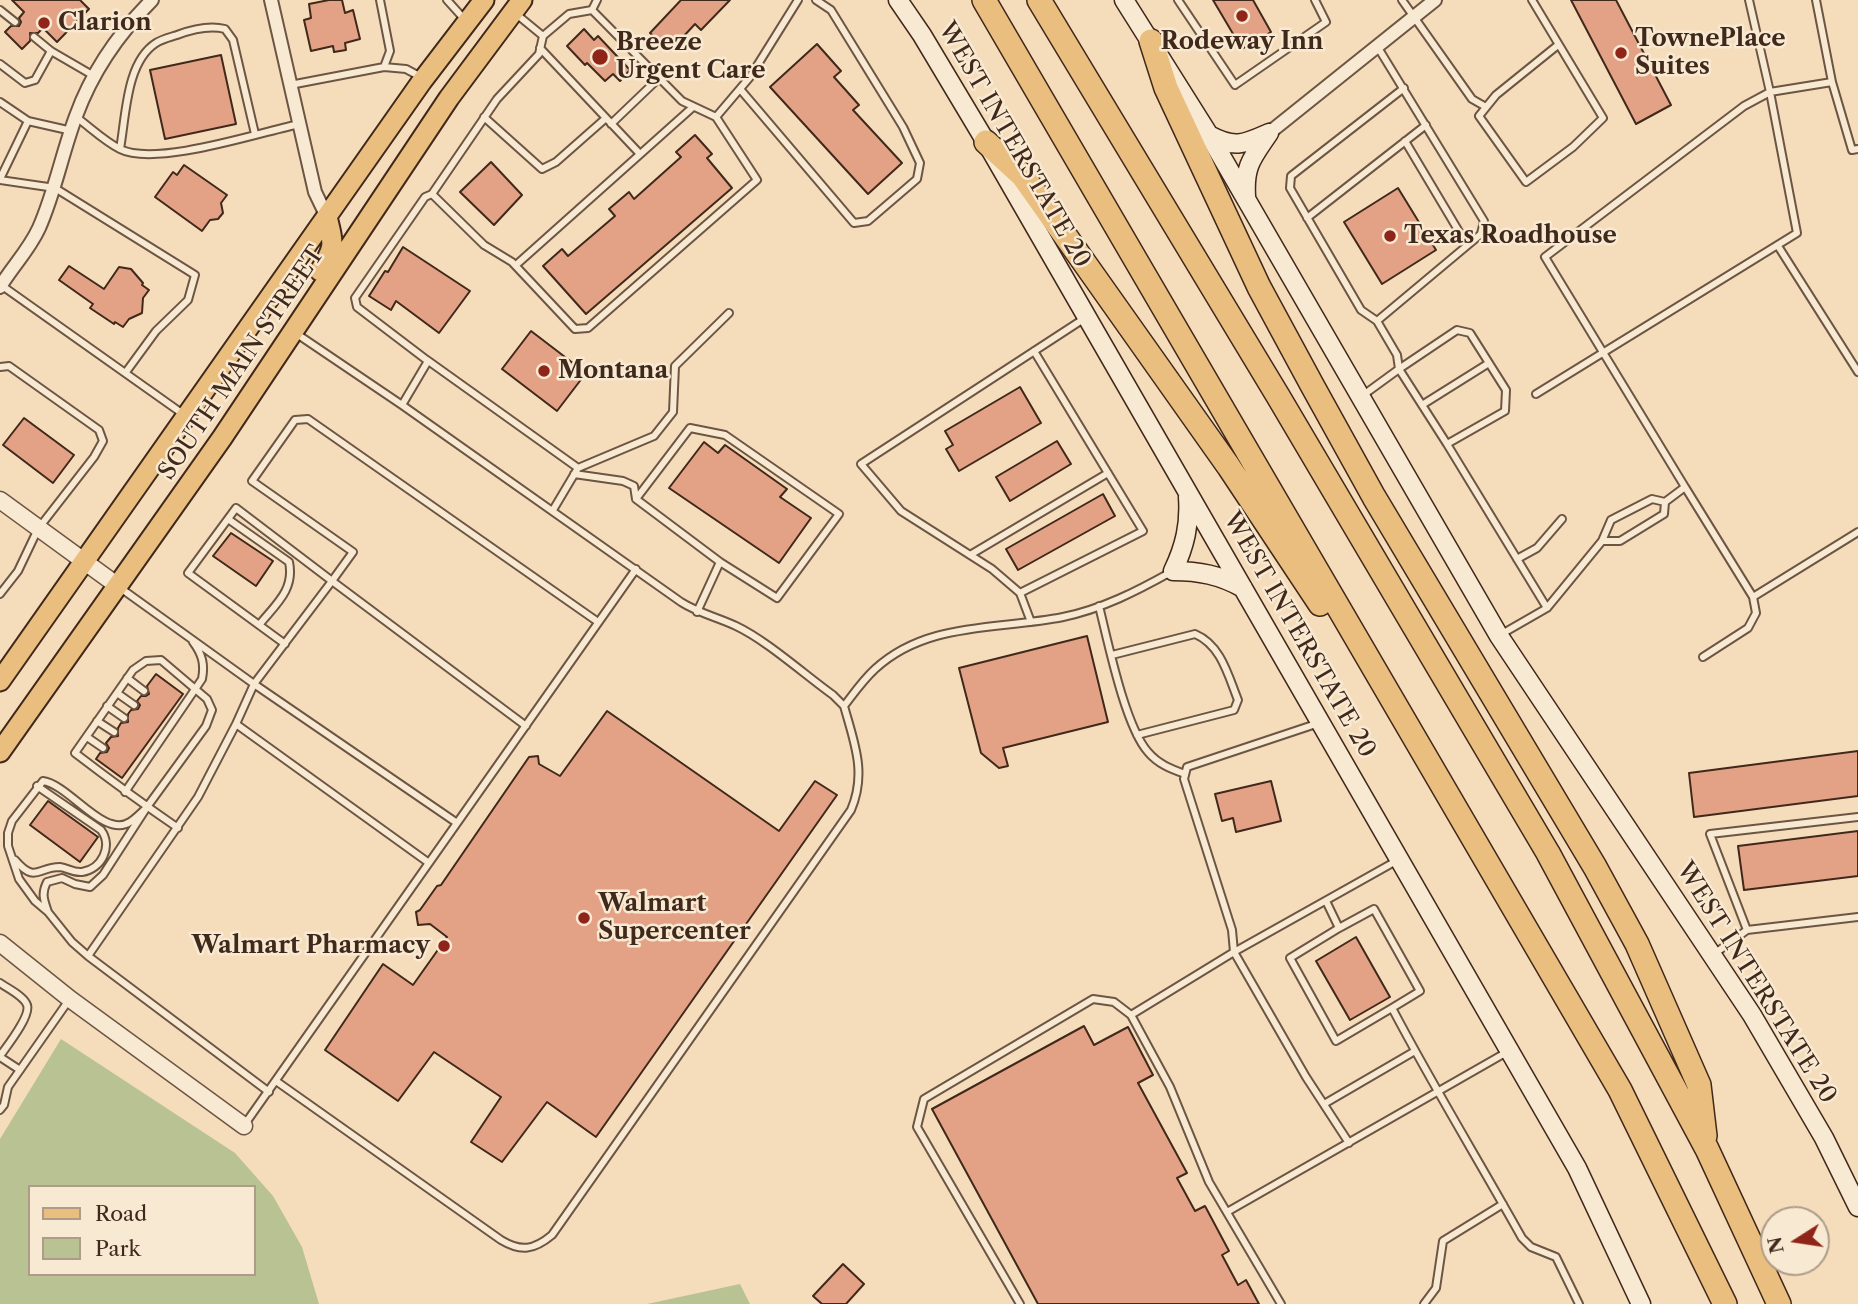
<!DOCTYPE html>
<html>
<head>
<meta charset="utf-8">
<style>
  body { margin:0 }
  #map { position:relative; width:1858px; height:1304px; overflow:hidden; background:#f5ddbc; font-family:"Libre Caslon Text",serif }
  canvas { display:block }
  .legend { position:absolute; left:28px; top:1185px; width:228px; height:91px; box-sizing:border-box; background:#f8e9d3; border:2px solid #ae9c89; margin:0; padding:9px 12px; list-style:none; font-size:21px; color:#40281b }
  .legend li { display:flex; align-items:center; gap:14px; height:35px }
  .legend b { width:35px; border:2px solid #ae9c89 }
  .north { position:absolute; left:1760px; top:1206px; width:70px; height:70px; box-sizing:border-box; background:#f8e9d3; border:2px solid #ae9c89; border-radius:50%; rotate:258deg; font-size:19px; font-weight:700; line-height:28px; text-align:center; color:#40281b }
  .north::after { content:''; display:block; margin:auto; width:24px; height:32px; background:#8f2418; clip-path:polygon(50% 0,100% 100%,50% 72%,0 100%) }
</style>
</head>
<body>
<div id="map">
<canvas width="1858" height="1304"></canvas>
<ul class="legend">
<li><b style="height:9px;background:#eabe7e"></b>Road</li>
<li><b style="height:19px;background:#b8c293"></b>Park</li>
</ul>
<div class="north">N</div>
</div>
<script>
const c = document.querySelector('canvas').getContext('2d');
c.lineJoin = 'round';
function fill(path, color) {
  c.fillStyle = color;
  c.fill(path, 'evenodd');
}
function trace(path, color, width, dash) {
  c.strokeStyle = color;
  c.lineWidth = width;
  c.lineCap = dash ? 'butt' : 'round';
  c.setLineDash(dash || []);
  c.stroke(path);
}
function label(font, color, halo, rows, align = 'center') {
  c.font = font + ' "Libre Caslon Text",serif';
  c.lineWidth = 5;
  c.setLineDash([]);
  c.textBaseline = 'middle';
  c.strokeStyle = halo;
  c.fillStyle = color;
  for (const [text, x, y, turn = 0] of rows) {
    c.save();
    c.translate(x, y);
    c.rotate((+turn || 0) * Math.PI / 180);
    c.textAlign = isNaN(turn) ? turn : align;
    if (halo) c.strokeText(text, 0, 0);
    c.fillText(text, 0, 0);
    c.restore();
  }
}
fill(new Path2D(`
  M61 1039 235 1153 273 1196 302 1247 319 1304H0V1139ZM30 1187H254V1274H30Z
  M740 1284 750 1304H647Z`), '#b8c293');
const building = new Path2D(`
  M12 0H80L89 9 57 42 43 28 38 33H30V41L22 49 5 32 11 26H19L21 22 19 18 24 12Z
  M329 0H342L345 13 353 10 360 39 345 43 346 50 334 52 333 46 311 51 304 20 311 18 309 4Z
  M681 0H730L701 30 695 24 670 51 650 33Z
  M1213 0H1253L1271 32 1242 49Z
  M1571 0H1616L1671 105 1636 124Z
  M584 29 594 40 598 36 630 70 620 81 613 74 605 81 587 63 585 65 567 46Z
  M817 44 841 71 834 77 859 105 853 110 902 163 868 194 770 87Z
  M221 55 236 124 165 139 150 70Z
  M695 135 712 154 707 158 732 188 586 314 543 266 562 249 568 256 615 216 609 209 629 192 634 199 681 157 676 152Z
  M491 162 522 195 494 225 460 192Z
  M184 165 227 195 221 203 223 213 218 219 210 220 202 231 155 197 173 172 177 175Z
  M1398 188 1436 250 1382 284 1344 222Z
  M403 247 470 291 439 333 396 301 391 310 369 296 385 271 388 272Z
  M69 266 104 289 119 267 131 269 143 283 142 285 149 290 143 298 142 313 129 319 123 327 115 322 114 324 90 308 93 304 59 280Z
  M531 331 586 373 557 411 502 369Z
  M1020 387 1041 423 959 471 946 449 953 445 945 431Z
  M24 418 74 455 53 483 3 445Z
  M1057 441 1071 464 1010 501 996 477Z
  M704 442 718 453 725 445 787 489 780 497 811 518 779 563 669 488Z
  M1103 494 1115 516 1018 570 1006 549Z
  M231 533 273 561 256 586 213 556Z
  M1087 636 1108 722 1003 748 1008 766 999 768 981 753 959 668Z
  M156 674 183 694 122 778 96 759 100 753 107 752 109 748 106 743 111 737 118 736V728L121 723 128 722V714L131 710 138 709 140 705 137 701 141 696H146L149 694 147 686Z
  M607 711 779 831 815 781 837 795 596 1137 547 1102 502 1162 471 1142 501 1097 434 1052 398 1101 325 1050 383 964 413 985 447 937 430 924 418 925 416 912 420 910 437 886 441 885 529 757 538 756 539 764 560 776Z
  M1858 751V796L1694 817 1689 773Z
  M1271 781 1281 821 1236 832 1233 818 1222 821 1215 794Z
  M48 801 98 837 80 862 30 825Z
  M1858 831V876L1744 890 1738 846Z
  M1356 937 1390 997 1350 1020 1316 961Z
  M1084 1026 1094 1045 1128 1027 1153 1075 1138 1083 1187 1173 1177 1178 1195 1211 1205 1206 1229 1251 1222 1255 1238 1285 1246 1280 1259 1304H1038L932 1109Z
  M843 1264 864 1284 846 1304H822L813 1296Z`);
fill(building, '#e3a285');
trace(building, '#40281b', 2);
const service = new Path2D(`
  M380 0 390 51 384 67
  M447 0 466 21
  M1178 0 1235 85 1326 22 1315 0
  M1402 0 1472 99 1486 107
  M1532 0 1603 118 1573 147 1526 182 1479 116 1496 95 1558 45
  M0 10 15 22
  M592 10 597 0
  M515 13 543 36
  M34 37 51 51 94 76
  M1377 46 1484 221 1481 234 1377 321
  M540 48 640 154
  M0 64 25 83 35 80 51 51
  M1832 82 1852 150 1858 149
  M290 85 384 67 406 69 421 77
  M740 89 854 223 868 221 917 179 920 163 903 127 831 10 816 0
  M0 102 28 121
  M76 117C90 127 104 141 120 149 155 167 258 133 299 124
  M484 117 542 169 556 162 606 118
  M716 117 750 77 798 0
  M611 124 659 78
  M1405 141 1467 245
  M120 149C126 116 126 62 156 43 162 39 171 37 177 35 193 29 209 25 225 29L233 40 255 134
  M0 179 28 121 72 131
  M0 180 55 188 195 275 188 300 156 331 126 372
  M432 194 497 99 539 54 543 36 569 14 592 10
  M1307 218 1426 125
  M1778 246 1858 372
  M516 265 693 107
  M1 285 183 414
  M297 334 402 405 681 602C698 613 717 617 736 626 766 640 805 675 833 695L844 706C854 693 863 680 875 669 927 621 998 630 1063 617 1102 609 1137 591 1171 572
  M427 360 578 468 553 510
  M0 367 9 366 99 430 103 441 94 457 38 529 18 571 0 594
  M1536 394 1797 233 1770 92 1832 82 1816 0
  M1362 396 1399 369 1397 355 1377 321 1361 310 1290 188 1291 176 1404 88
  M402 405 428 361 357 307 355 298 425 197 432 194 484 245 512 262 575 329 588 328 757 180 716 117 682 101 592 10
  M1422 405 1489 363
  M1447 444 1399 369 1457 330 1470 333 1506 390 1505 411 1447 444 1547 608
  M578 468 654 436 673 412 675 366 729 313
  M574 474 623 481 634 486 636 499 720 562 697 612
  M1685 487 1753 597 1858 532
  M636 499 690 428 725 435 839 514 777 598 720 562
  M228 519 289 562C295 590 275 605 259 625
  M1602 541H1620L1664 514 1665 502
  M970 555 1108 473
  M1517 559 1537 548 1562 519
  M119 587 254 684 332 581 526 726
  M1020 593 1143 531 1034 351
  M1099 606C1108 642 1125 726 1148 752 1158 764 1171 769 1185 774
  M1031 622 1020 593 992 569 901 511 861 464 1085 318
  M1500 635 1547 608 1602 541 1611 520 1652 499 1665 502 1685 487 1545 257 1744 106 1770 92 1749 0
  M285 644 188 573 236 508 332 581 353 552 252 481 295 420 308 419 598 622
  M1112 655 1195 634C1221 645 1228 675 1238 700L1234 710 1137 735
  M1703 657 1748 628 1756 613 1753 597
  M127 678 144 691
  M117 693 134 705
  M107 706 124 718
  M97 721 114 732
  M1319 723 1187 767 1184 779 1232 930 1234 952 1306 1077 1349 1143
  M236 724 254 684 457 823
  M87 737 103 748
  M125 792 202 679C205 664 202 654 193 642
  M147 807 206 726 212 710 207 699 161 660 146 661 133 670 75 753C109 779 143 804 178 828
  M15 860C36 884 37 867 60 867 68 868 73 873 82 872 102 869 113 846 101 830L37 786
  M1326 901 1339 928 1290 958 1336 1041 1392 1008C1433 1086 1479 1161 1522 1238L1531 1247 1556 1257 1579 1304
  M48 912C44 900 41 894 47 882L62 878 75 884 90 887 103 875 147 807C142 812 136 818 130 822 104 839 70 785 43 781L12 821 8 833V846L19 879 35 901 48 912 72 942 88 956 269 1092
  M1339 928 1374 909 1420 991 1392 1008
  M1747 930 1710 834 1858 817
  M1714 954 1747 930 1858 917
  M88 956 198 797 236 724 429 863
  M0 983C7 988 24 996 27 1005 31 1016 7 1046 0 1056
  M0 1057 20 1070
  M276 1081 501 1240C521 1252 534 1250 552 1235L851 810C867 773 854 742 844 706
  M1324 1104 1415 1051
  M0 1110 4 1105 8 1087 69 1000
  M245 1124 636 569
  M1227 1212 1507 1052
  M1020 1304 917 1127 924 1099 1093 999 1114 1002 1131 1015
  M1281 1304 1209 1182 1170 1087 1131 1015 1234 952 1398 860
  M1424 1304 1436 1288 1443 1241 1503 1204`);
const minor = new Path2D(`
  M271 0 315 192 327 217
  M1269 133 1435 0
  M0 287C12 267 29 250 39 228 55 192 62 153 76 116 92 72 119 33 152 0`);
const tertiary = new Path2D(`
  M0 500 118 586
  M0 943 70 999 244 1126`);
const secondary = new Path2D(`
  M898 0 922 35 986 142 1577 1168 1641 1304
  M1124 0 1209 135 1499 636 1752 1015 1824 1138 1858 1207
  M1209 135C1235 149 1244 144 1269 133
  M1246 196C1244 165 1253 157 1269 133
  M1188 497C1190 524 1185 546 1173 571 1199 571 1220 575 1243 588`);
const primary = new Path2D(`
  M320 271C335 247 334 245 327 217
  M0 681 422 81 484 0
  M0 752 222 438 449 98 522 0`);
const motorway = new Path2D(`
  M984 0 1620 1090 1725 1304
  M1039 0 1278 396 1548 853 1707 1149 1779 1304
  M1151 41 1166 88 1259 287 1312 385 1374 497 1595 867 1637 944 1699 1085 1705 1136
  M986 142 1023 176 1229 467 1320 604`);
trace(service, '#6d5543', 10);
trace(minor, '#6d5543', 16);
trace(tertiary, '#6d5543', 19);
trace(secondary, '#40281b', 21);
trace(primary, '#40281b', 23);
trace(motorway, '#40281b', 26);
trace(service, '#f8e9d3', 6);
trace(minor, '#f8e9d3', 12);
trace(tertiary, '#f8e9d3', 16);
trace(secondary, '#f8e9d3', 18);
trace(primary, '#eabe7e', 19);
trace(motorway, '#eabe7e', 23);
for (const [x, y, r, color] of [
  [1242,16,7,"#8f2418"],
  [44,23,7,"#8f2418"],
  [1621,53,7,"#8f2418"],
  [600,57,9,"#8f2418"],
  [1390,236,7,"#8f2418"],
  [544,371,7,"#8f2418"],
  [584,918,7,"#8f2418"],
  [444,946,7,"#8f2418"]
]) {
  const dot = new Path2D();
  dot.arc(x, y, r, 0, 2 * Math.PI);
  c.fillStyle = color;
  c.fill(dot);
  trace(dot, '#f8e9d3', 2.5);
}
label('bold 24px', '#40281b', '#f8e9d3', [
  ["Clarion",58,23],
  ["TownePlace",1635,39],
  ["Suites",1635,67],
  ["Rodeway Inn",1242,42,"center"],
  ["Breeze",616,43],
  ["Urgent Care",616,71],
  ["Texas Roadhouse",1404,236],
  ["Montana",558,371],
  ["Walmart",598,904],
  ["Supercenter",598,932],
  ["Walmart Pharmacy",430,946,"right"]
], 'left');
label('24px', '#40281b', '#f8e9d3', [
  ["WEST INTERSTATE 20",1014,145,60],
  ["SOUTH MAIN STREET",242,363,-56],
  ["WEST INTERSTATE 20",1299,635,60],
  ["WEST INTERSTATE 20",1756,983,58]
]);
</script>
</body>
</html>
